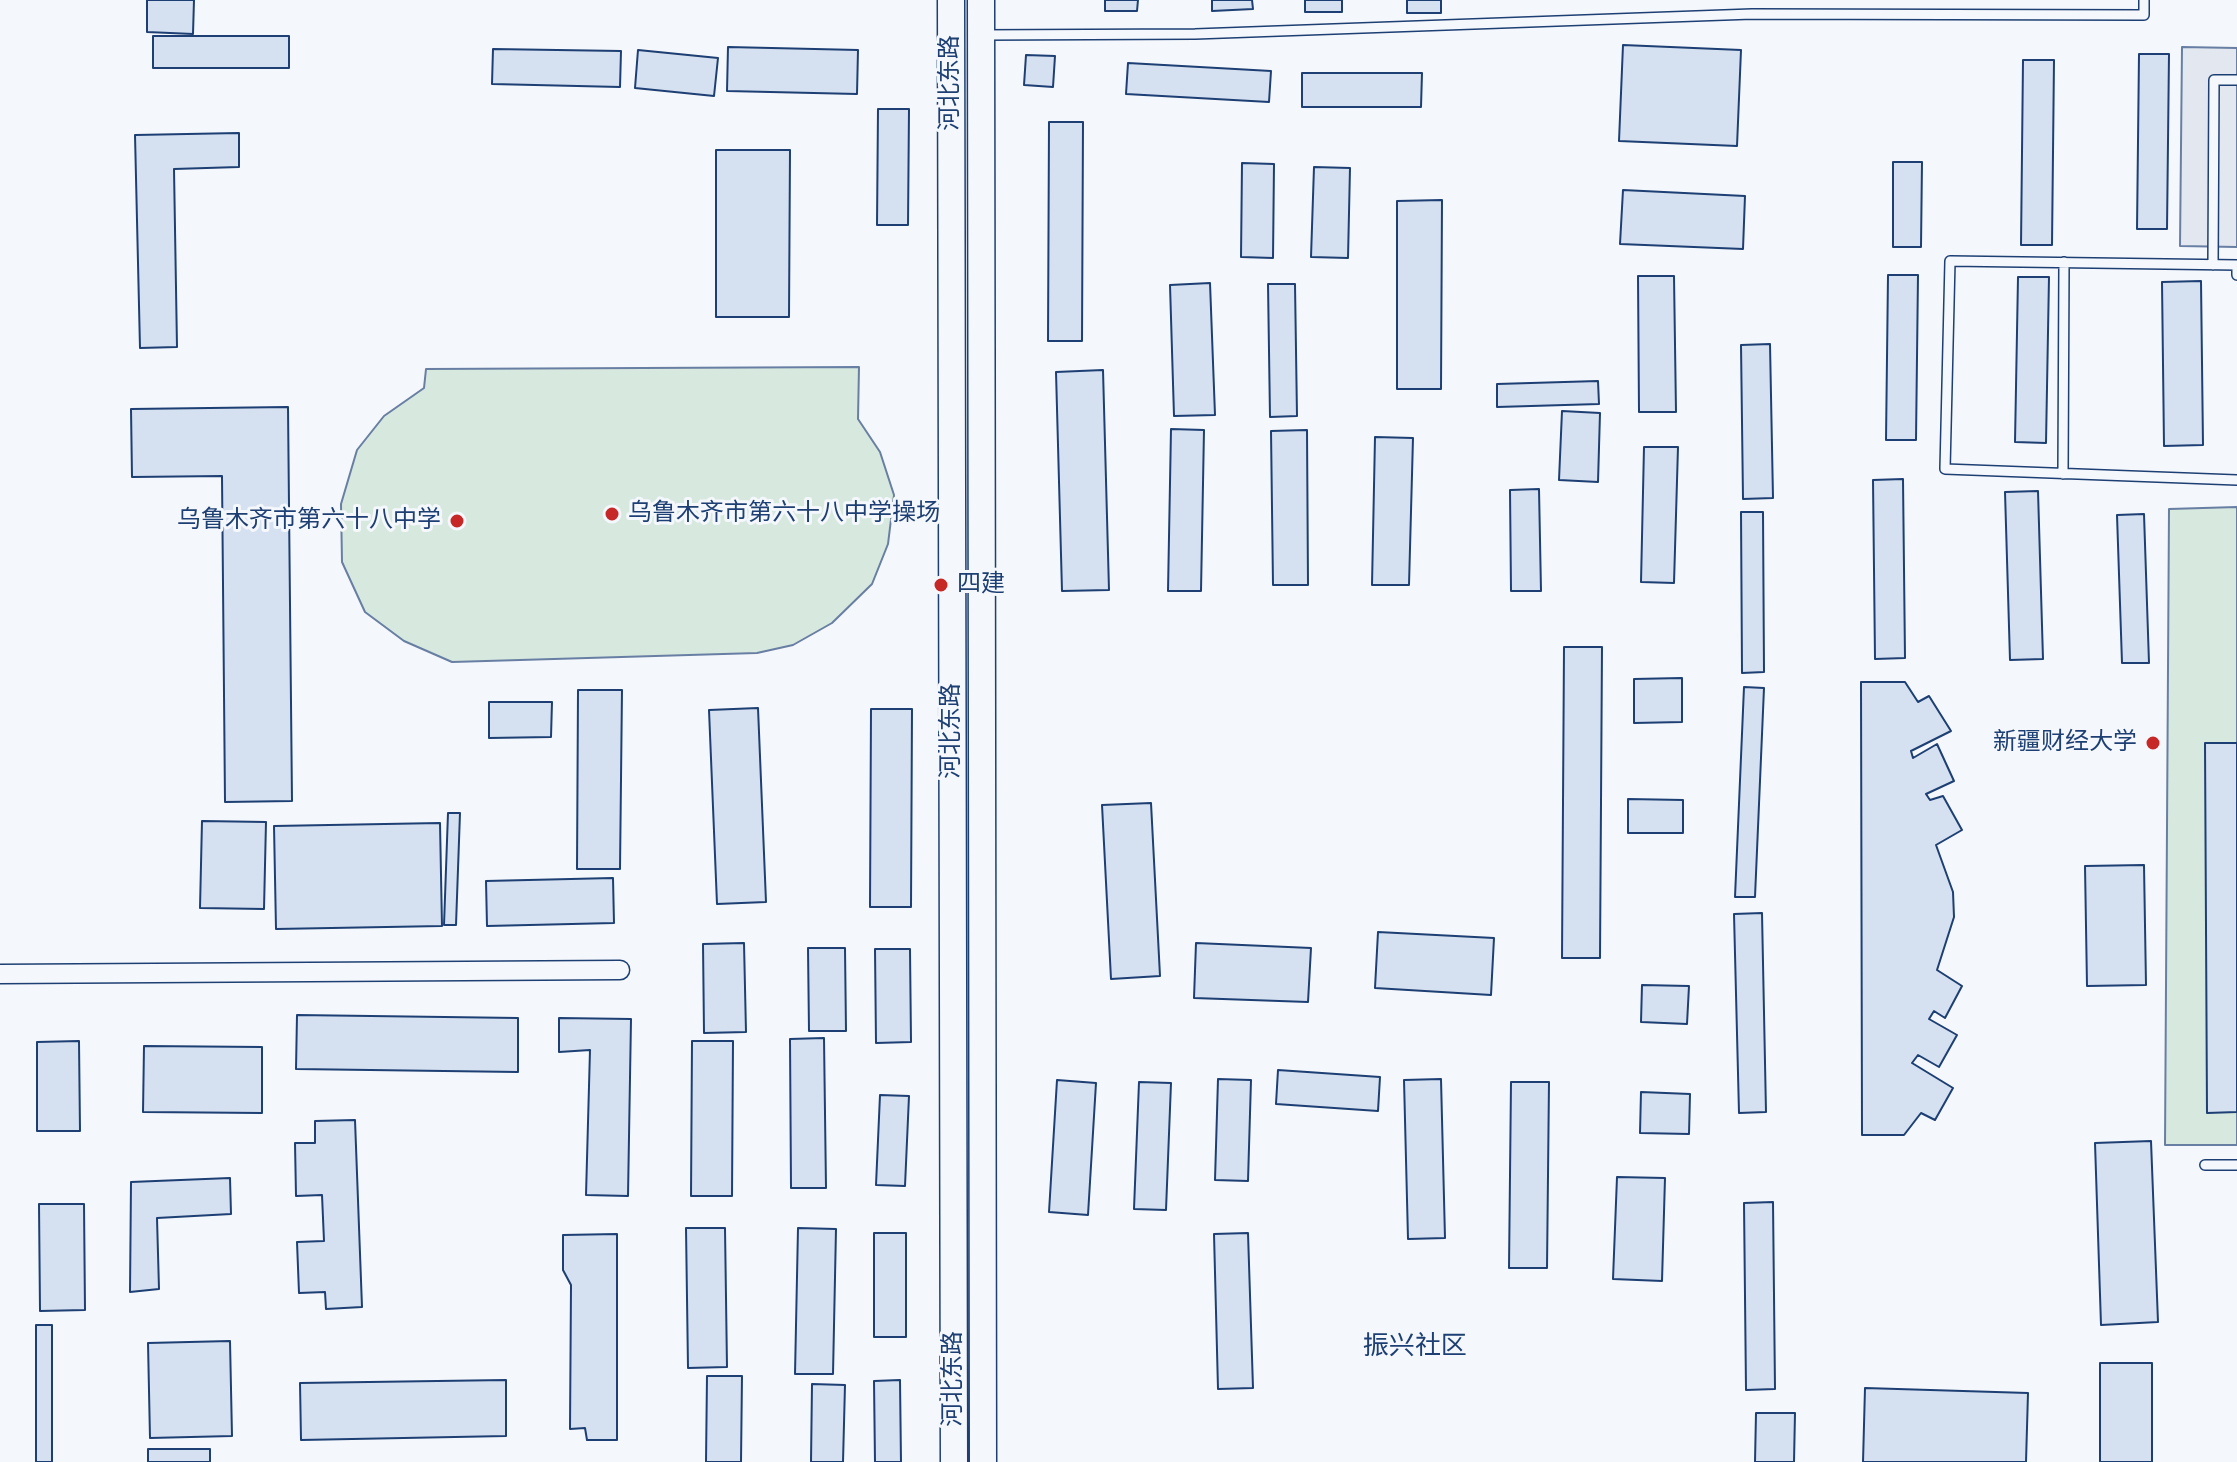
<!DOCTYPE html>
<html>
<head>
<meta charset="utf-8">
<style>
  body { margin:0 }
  canvas { display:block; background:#f4f7fb }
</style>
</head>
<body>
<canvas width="2237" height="1462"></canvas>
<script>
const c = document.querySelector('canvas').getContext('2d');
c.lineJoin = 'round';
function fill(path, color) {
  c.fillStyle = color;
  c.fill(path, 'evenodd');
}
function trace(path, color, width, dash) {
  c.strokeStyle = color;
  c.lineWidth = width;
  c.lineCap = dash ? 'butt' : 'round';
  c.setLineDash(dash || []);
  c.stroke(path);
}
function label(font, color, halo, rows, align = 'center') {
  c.font = font + ' "Titillium Web","Noto Sans SC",sans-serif';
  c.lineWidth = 6;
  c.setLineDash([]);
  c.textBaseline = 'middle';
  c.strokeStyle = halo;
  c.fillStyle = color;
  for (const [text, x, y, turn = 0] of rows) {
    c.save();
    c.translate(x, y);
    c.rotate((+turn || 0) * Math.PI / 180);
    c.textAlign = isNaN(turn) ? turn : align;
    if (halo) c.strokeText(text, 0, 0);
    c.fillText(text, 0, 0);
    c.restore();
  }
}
const green = new Path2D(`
  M859 367 858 419 880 452 894 495 888 544 872 584 832 623 793 645 757 653 452 662 404 641 365 612 342 562 341 504 357 450 384 416 424 388 426 369Z
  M2237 507V1145H2165L2169 509Z`);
fill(green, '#d7e8df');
trace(green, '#687fa3', 2);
const parking = new Path2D(`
  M2182 47 2237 48V247L2180 246Z`);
fill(parking, '#e3e8f0');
trace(parking, '#687fa3', 2);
const building = new Path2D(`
  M147 0H194L193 34 147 32Z
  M1105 0H1138L1137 11H1105Z
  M1212 0H1252L1253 9 1212 11Z
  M1305 0H1342V12H1305Z
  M1407 0H1441V13H1407Z
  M153 36H289V68H153Z
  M1623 45 1741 50 1737 146 1619 141Z
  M728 47 858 50 857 94 727 91Z
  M493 49 621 51 620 87 492 84Z
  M638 50 718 58 714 96 635 88Z
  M2139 54H2169L2167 229H2137Z
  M1026 55 1055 56 1053 87 1024 85Z
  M2023 60H2054L2052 245H2021Z
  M1128 63 1271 71 1269 102 1126 94Z
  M1302 73H1422L1421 107H1302Z
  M878 109H909L908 225H877Z
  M1049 122H1083L1082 341H1048Z
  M239 133V167L174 169 177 347 140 348 135 135Z
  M716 150H790L789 317H716Z
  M1893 162H1922L1921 247H1893Z
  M1242 163 1274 164 1273 258 1241 257Z
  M1314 167 1350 168 1348 258 1311 257Z
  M1623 190 1745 196 1743 249 1620 244Z
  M1442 200 1441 389H1397V201Z
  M1888 275H1918L1916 440H1886Z
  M1638 276H1674L1676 412H1639Z
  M2018 277H2049L2046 443 2015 442Z
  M2201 281 2203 445 2164 446 2162 282Z
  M1210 283 1215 415 1174 416 1170 285Z
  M1268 284H1295L1297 416 1270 417Z
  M1770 344 1773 498 1743 499 1741 345Z
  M1103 370 1109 590 1062 591 1056 372Z
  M1598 381 1599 404 1497 407V384Z
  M288 407 292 801 225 802 222 476 132 477 131 409Z
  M1562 411 1600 413 1598 482 1559 480Z
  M1171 429 1204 430 1201 591H1168Z
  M1307 430 1308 585H1273L1271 431Z
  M1375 437 1413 438 1409 585H1372Z
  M1644 447H1678L1674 583 1641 582Z
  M1903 479 1905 658 1875 659 1873 480Z
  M1539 489 1541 591H1511L1510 490Z
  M2038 491 2043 659 2010 660 2005 492Z
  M1741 512H1763L1764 672 1742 673Z
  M2144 514 2149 663H2122L2117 515Z
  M1564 647H1602L1600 958H1562Z
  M1682 678V722L1634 723V679Z
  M1861 682H1905L1918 702 1929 696 1951 731 1911 751 1913 758 1937 744 1954 781 1926 794 1930 800 1943 796 1962 830 1936 845 1953 892 1954 917 1937 970 1962 986 1945 1018 1934 1011 1929 1019 1957 1035 1939 1067 1918 1055 1912 1063 1953 1088 1935 1120 1921 1113 1904 1135H1862Z
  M1744 687 1764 688 1755 897H1735Z
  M578 690H622L620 869H577Z
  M489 702H552L551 737 489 738Z
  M758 708 766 902 717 904 709 710Z
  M871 709H912L911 907H870Z
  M2205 743H2237V1112L2207 1113Z
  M1628 799 1683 800V833H1628Z
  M1151 803 1160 976 1111 979 1102 805Z
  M448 813H460L456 925H444Z
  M202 821 266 822 264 909 200 908Z
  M440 823 442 926 276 929 274 826Z
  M2144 865 2146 985 2087 986 2085 866Z
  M613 878 614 923 487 926 486 881Z
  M1762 913 1766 1112 1739 1113 1734 914Z
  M1378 932 1494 938 1491 995 1375 988Z
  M744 943 746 1032 704 1033 703 944Z
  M1196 943 1311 948 1308 1002 1194 998Z
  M808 948H845L846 1031H809Z
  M875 949H910L911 1042 876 1043Z
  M1642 985 1689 986 1687 1024 1641 1022Z
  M297 1015 518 1018V1072L296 1069Z
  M559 1018 631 1019 628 1196 586 1195 590 1050 559 1052Z
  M824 1038 826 1188H791L790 1039Z
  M79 1041 80 1131H37V1042Z
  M692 1041H733L732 1196H691Z
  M144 1046 262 1047V1113L143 1112Z
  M1278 1070 1380 1077 1378 1111 1276 1104Z
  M1218 1079 1251 1080 1248 1181 1215 1180Z
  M1441 1079 1445 1238 1408 1239 1404 1080Z
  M1057 1080 1096 1083 1088 1215 1049 1212Z
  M1139 1082 1171 1083 1166 1210 1134 1209Z
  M1511 1082H1549L1547 1268H1509Z
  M1641 1092 1690 1094 1689 1134 1640 1133Z
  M880 1095 909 1096 905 1186 876 1185Z
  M355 1120 362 1307 326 1309 325 1292 299 1293 297 1242 324 1241 322 1195 296 1196 295 1143H315V1121Z
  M2151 1141 2158 1322 2101 1325 2095 1143Z
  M1617 1177 1665 1178 1662 1281 1613 1279Z
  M230 1178 231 1214 157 1218 159 1289 130 1292 131 1182Z
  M1773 1202 1775 1389 1746 1390 1744 1203Z
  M39 1204H84L85 1310 40 1311Z
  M686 1228H725L727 1367 688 1368Z
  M798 1228 836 1229 833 1374H795Z
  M874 1233H906V1337H874Z
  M1248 1233 1253 1388 1218 1389 1214 1234Z
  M617 1234V1440H587L585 1428 570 1429 571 1285 563 1270V1235Z
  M36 1325H52V1462H36Z
  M230 1341 232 1436 150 1438 148 1343Z
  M2100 1363H2152V1462H2100Z
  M707 1376H742L741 1462H706Z
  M506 1380V1436L301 1440 300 1383Z
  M900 1380 901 1462H875L874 1381Z
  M812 1384 845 1385 843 1462H811Z
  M1865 1388 2028 1393 2026 1462H1863Z
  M1756 1413H1795L1794 1462H1755Z
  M148 1449H210V1462H148Z`);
fill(building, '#d5e0f0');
trace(building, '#1d3f73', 2);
const service = new Path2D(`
  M982 35 1195 34 1752 14 2144 15V0
  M2213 265 2214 80H2237
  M2237 275V265L1950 261 1945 469 2237 480
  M2063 474 2064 262
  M2205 1165H2237`);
const minor = new Path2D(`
  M0 974 620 970`);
const secondary = new Path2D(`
  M951 0 954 1462
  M981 0 983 1462`);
trace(service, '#1d3f73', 12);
trace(minor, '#1d3f73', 21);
trace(secondary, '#1d3f73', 29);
trace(service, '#f4f7fb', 9);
trace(minor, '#f4f7fb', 18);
trace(secondary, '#f4f7fb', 26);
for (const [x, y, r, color] of [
  [612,514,8,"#c62828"],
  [457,521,8,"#c62828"],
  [941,585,8,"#c62828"],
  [2153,743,8,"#c62828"]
]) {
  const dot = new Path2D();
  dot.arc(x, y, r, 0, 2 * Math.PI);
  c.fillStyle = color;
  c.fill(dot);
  trace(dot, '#f4f7fb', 3);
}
label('24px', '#1d3f73', '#f4f7fb', [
  ["河北东路",951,83,-90],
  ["河北东路",952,731,-90],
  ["河北东路",954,1379,-90]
]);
label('24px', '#1d3f73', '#f4f7fb', [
  ["乌鲁木齐市第六十八中学操场",628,514],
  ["乌鲁木齐市第六十八中学",441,521,"right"],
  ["四建",957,585],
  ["新疆财经大学",2137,743,"right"]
], 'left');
label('26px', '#1d3f73', '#f4f7fb', [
  ["振兴社区",1415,1348]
]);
</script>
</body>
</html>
